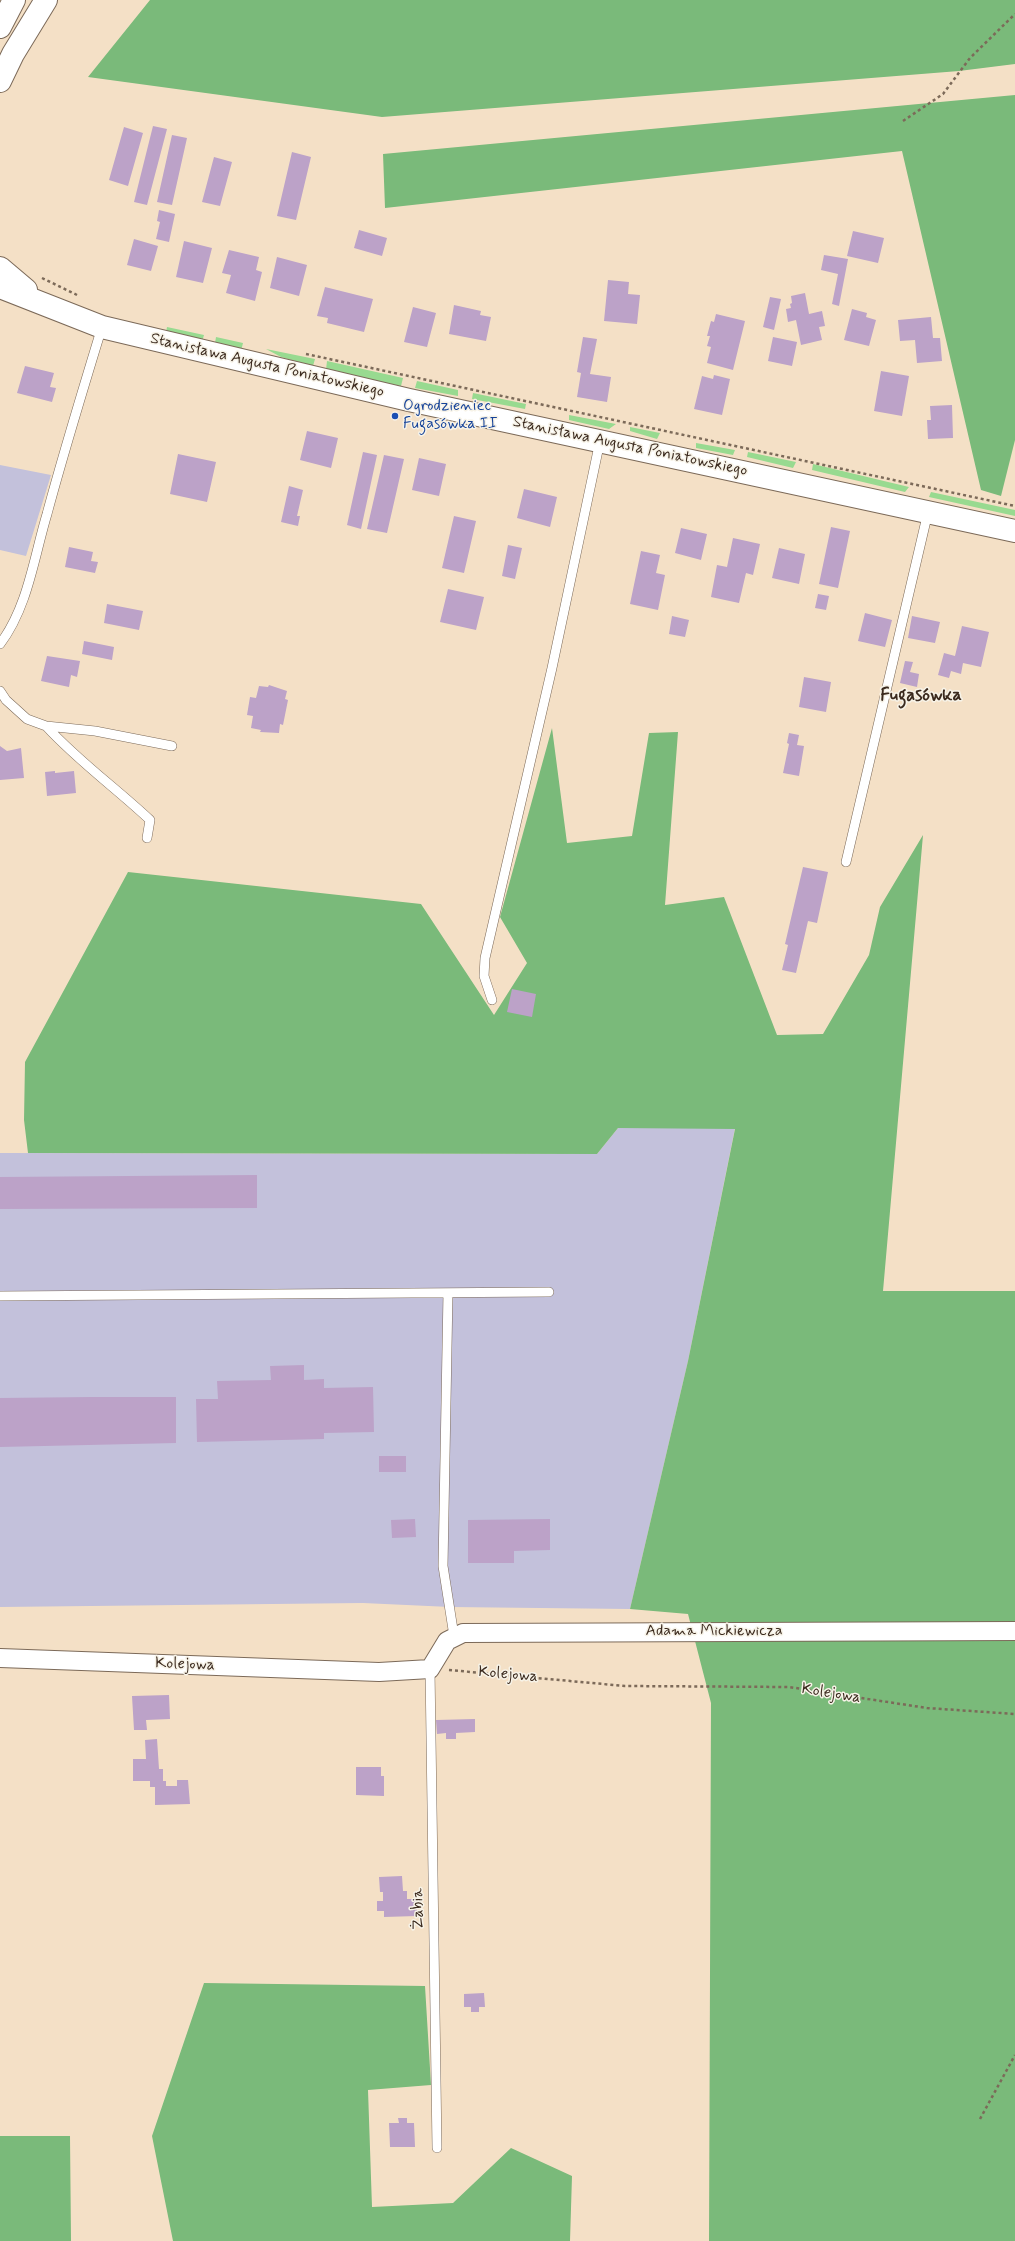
<!DOCTYPE html>
<html>
<head>
<meta charset="utf-8">
<style>
  body { margin:0 }
  canvas { display:block; background:#f4e0c6 }
</style>
</head>
<body>
<canvas width="1015" height="2241"></canvas>
<script>
const c = document.querySelector('canvas').getContext('2d');
c.lineJoin = 'round';
function fill(path, color) {
  c.fillStyle = color;
  c.fill(path, 'evenodd');
}
function trace(path, color, width, dash) {
  c.strokeStyle = color;
  c.lineWidth = width;
  c.lineCap = dash ? 'butt' : 'round';
  c.setLineDash(dash || []);
  c.stroke(path);
}
function label(font, color, halo, rows, align = 'center') {
  c.font = font + ' Mynerve,sans-serif';
  c.lineWidth = 3;
  c.setLineDash([]);
  c.textBaseline = 'middle';
  c.strokeStyle = halo;
  c.fillStyle = color;
  for (const [text, x, y, turn = 0] of rows) {
    c.save();
    c.translate(x, y);
    c.rotate((+turn || 0) * Math.PI / 180);
    c.textAlign = isNaN(turn) ? turn : align;
    if (halo) c.strokeText(text, 0, 0);
    c.fillText(text, 0, 0);
    c.restore();
  }
}
fill(new Path2D(`
  M0 465 51 475 26 556 0 550Z
  M618 1128H735L688 1361 630 1609 450 1607 363 1603 0 1607V1153L597 1154Z`), '#c3c1db');
fill(new Path2D(`
  M167 327 204 335 202 342 166 332Z
  M216 337 243 343 241 351 215 343Z
  M266 349 315 359 313 366 281 357Z
  M327 361 403 378 401 386 326 370Z
  M417 381 458 390V396L415 388Z
  M473 393 526 404 525 409 472 399Z
  M569 415 616 424 609 429 569 420Z
  M630 427 660 433 657 439 630 431Z
  M696 443 735 450 733 455 696 448Z
  M748 452 796 462 793 468 747 457Z
  M813 464 909 487 905 492 812 470Z
  M931 492 1015 510V516L929 497Z`), '#98da90');
fill(new Path2D(`
  M150 0H1015V64L959 71 382 117 88 77Z
  M1015 95V440L1001 496 981 490 902 151 385 208 383 154Z
  M552 728 567 843 632 836 649 733 678 732 665 905 724 897 777 1035 823 1034 869 955 880 907 923 835 883 1291H1015V2241H709L711 1703 688 1614 630 1609 688 1361 735 1129 618 1128 597 1154 28 1153 24 1120 25 1062 128 872 421 904 494 1015 527 963 500 917Z
  M204 1983 425 1986 431 2085 368 2090 372 2207 453 2203 511 2148 572 2176 570 2241H173L152 2136Z
  M0 2136H70L71 2241H0Z`), '#7aba7a');
fill(new Path2D(`
  M153 126 167 129 147 205 134 202Z
  M124 127 143 133 128 186 109 180Z
  M172 135 187 138 172 205 157 202Z
  M292 152 311 157 296 220 277 216Z
  M214 157 232 162 220 206 202 202Z
  M159 210 175 214 169 242 156 239 160 222 157 221Z
  M359 230 387 238 382 256 354 248Z
  M853 231 884 238 878 263 847 256Z
  M134 239 158 246 151 271 127 265Z
  M184 241 212 248 203 283 176 277Z
  M229 250 259 257 256 270 262 272 255 301 226 293 231 275 222 273Z
  M824 255 848 259 839 306 832 304 838 274 821 270Z
  M277 257 307 265 299 296 270 288Z
  M608 280 629 282 628 294 640 295 637 324 604 321Z
  M325 287 373 299 364 332 327 323 328 318 317 316Z
  M805 293 809 314 822 311 825 326 819 327 822 340 801 345 796 320 788 322 786 309 791 308 790 304 792 303 791 296Z
  M770 297 781 299 774 330 763 327Z
  M454 305 481 311 480 315 491 317 486 341 449 334Z
  M413 307 436 313 427 347 404 342Z
  M852 309 867 313 866 317 876 320 869 346 844 340Z
  M716 314 745 321 733 370 707 363 711 347 707 346 710 336H707L711 321 714 322Z
  M931 317 933 338H940L942 361 917 363 915 340 900 341 898 320Z
  M583 337 597 339 590 374 611 377 607 402 577 397 581 373 577 372Z
  M773 337 797 342 792 366 768 361Z
  M25 366 54 373 50 387 56 388 52 402 17 393Z
  M881 371 909 376 902 416 874 411Z
  M714 375 730 379 722 415 694 409 702 376 713 379Z
  M952 405 953 438 928 439 927 420H931L930 406Z
  M307 431 338 438 331 468 300 460Z
  M363 452 377 455 361 529 347 525Z
  M178 454 216 462 207 502 170 494Z
  M384 455 404 459 387 533 367 529Z
  M419 458 446 464 439 496 412 490Z
  M289 486 303 490 297 516H300L298 526 281 522Z
  M524 489 557 497 550 527 517 518Z
  M454 516 476 521 464 573 442 568Z
  M831 527 850 531 838 588 819 584Z
  M681 528 707 534 701 560 675 553Z
  M733 538 760 544 753 575 746 573 739 603 711 597 717 565 727 567Z
  M508 545 522 548 515 579 502 576Z
  M69 547 93 552 91 561 98 562 95 573 65 567Z
  M779 548 805 554 799 584 772 578Z
  M641 551 660 555 656 573 665 575 658 610 630 604Z
  M448 589 484 597 476 630 440 622Z
  M818 594 829 596 826 610 815 608Z
  M107 604 143 611 139 630 104 623Z
  M865 613 892 620 885 647 858 641Z
  M672 616 689 620 685 637 669 634Z
  M912 616 940 622 935 643 908 638Z
  M962 626 989 632 981 667 963 663 961 674 951 671 949 678 938 675 944 653 955 656Z
  M84 641 114 647 112 660 82 654Z
  M47 656 80 661 77 677 71 675 69 687 41 681Z
  M905 661 913 662 910 672 919 674 917 687 900 683Z
  M804 677 831 682 826 712 799 707Z
  M269 685 287 691 285 699 288 700 283 725 280 724 279 733 260 732 261 730 251 728 253 716 247 715 250 697 256 698 259 686 268 687Z
  M789 733 799 735 797 745 804 746 799 776 783 773 789 744 787 743Z
  M0 746 7 751 21 748 24 778 0 780Z
  M55 771V773L74 771 76 793 47 796 45 772Z
  M803 867 828 872 817 923 808 921 796 973 782 970 788 945 785 944Z
  M512 989 536 994 532 1017 507 1012Z
  M257 1175V1208L0 1209V1177Z
  M304 1365V1380L324 1379V1388L373 1387 374 1432 324 1433V1439L197 1442 196 1399H218L217 1381 271 1380 270 1366Z
  M91 1397H176V1443L0 1447V1398Z
  M379 1456H406V1472H379Z
  M415 1519 416 1537 392 1538 391 1520Z
  M550 1519V1550L514 1551V1563H468V1520Z
  M169 1695 170 1719 146 1720 147 1730H134L132 1696Z
  M475 1719V1732L456 1733V1739H446V1733L437 1734 436 1720Z
  M157 1739 159 1769H163V1781H166V1786H177V1780H188L190 1804 155 1805V1787H150V1781H133V1759H146L145 1740Z
  M356 1767H381V1776H384V1796L356 1795Z
  M402 1876 403 1891H407V1899H417V1916L384 1917V1911H377V1901H383V1892H380L379 1877Z
  M484 1993 485 2007H479V2012H471V2007H464V1994Z
  M398 2118H407V2123H414L415 2147H390L389 2123H399Z`), '#bca2c8');
const lane = new Path2D(`
  M0 644C28 607 34 557 47 514 64 451 83 389 102 327
  M0 691 6 700 27 719 46 726 95 731 172 746
  M46 726C78 761 116 788 150 820L147 838
  M846 862 928 512
  M492 1000 484 976 485 958 552 668 600 441
  M448 1293 443 1566 454 1636
  M0 1296 549 1292
  M430 1669 437 2148`);
const street = new Path2D(`
  M0 1658 379 1672 430 1669 447 1641 463 1633 1015 1631`);
const secondary = new Path2D(`
  M0 268 26 290
  M0 287 102 327 409 400 1015 531`);
const primary = new Path2D(`
  M0 27 14 0
  M0 81 13 54 46 0`);
trace(lane, '#7c6a59', 10);
trace(street, '#7c6a59', 20);
trace(secondary, '#7c6a59', 24);
trace(primary, '#7c6a59', 24);
trace(new Path2D(`
  M903 121 943 94 970 58 1015 14
  M42 278 77 295
  M306 354 1015 506
  M449 1670 625 1686 789 1687 927 1708 1015 1714
  M980 2119 1015 2055`), '#7c6a59', 2.5, [3, 3]);
trace(lane, '#fff', 9);
trace(street, '#fff', 18);
trace(secondary, '#fff', 22);
trace(primary, '#fff', 22);
for (const [x, y, r, color] of [
  [395,416,4,"#1a4fb4"]
]) {
  const dot = new Path2D();
  dot.arc(x, y, r, 0, 2 * Math.PI);
  c.fillStyle = color;
  c.fill(dot);
  trace(dot, '#f7f3e8', 1.5);
}
label('16px', '#3b2a1e', '#f7f3e8', [
  ["Stanisława Augusta Poniatowskiego",267,366,13],
  ["Stanisława Augusta Poniatowskiego",630,447,12],
  ["Adama Mickiewicza",714,1632],
  ["Kolejowa",185,1665,2],
  ["Kolejowa",508,1675,5],
  ["Kolejowa",831,1694,9],
  ["Żabia",419,1909,-91]
]);
label('16px', '#164399', '#f7f3e8', [
  ["Ogrodzieniec",403,407],
  ["Fugasówka II",403,425]
], 'left');
label('bold 18px', '#3b2a1e', '#f7f3e8', [
  ["Fugasówka",921,696]
]);
</script>
</body>
</html>
